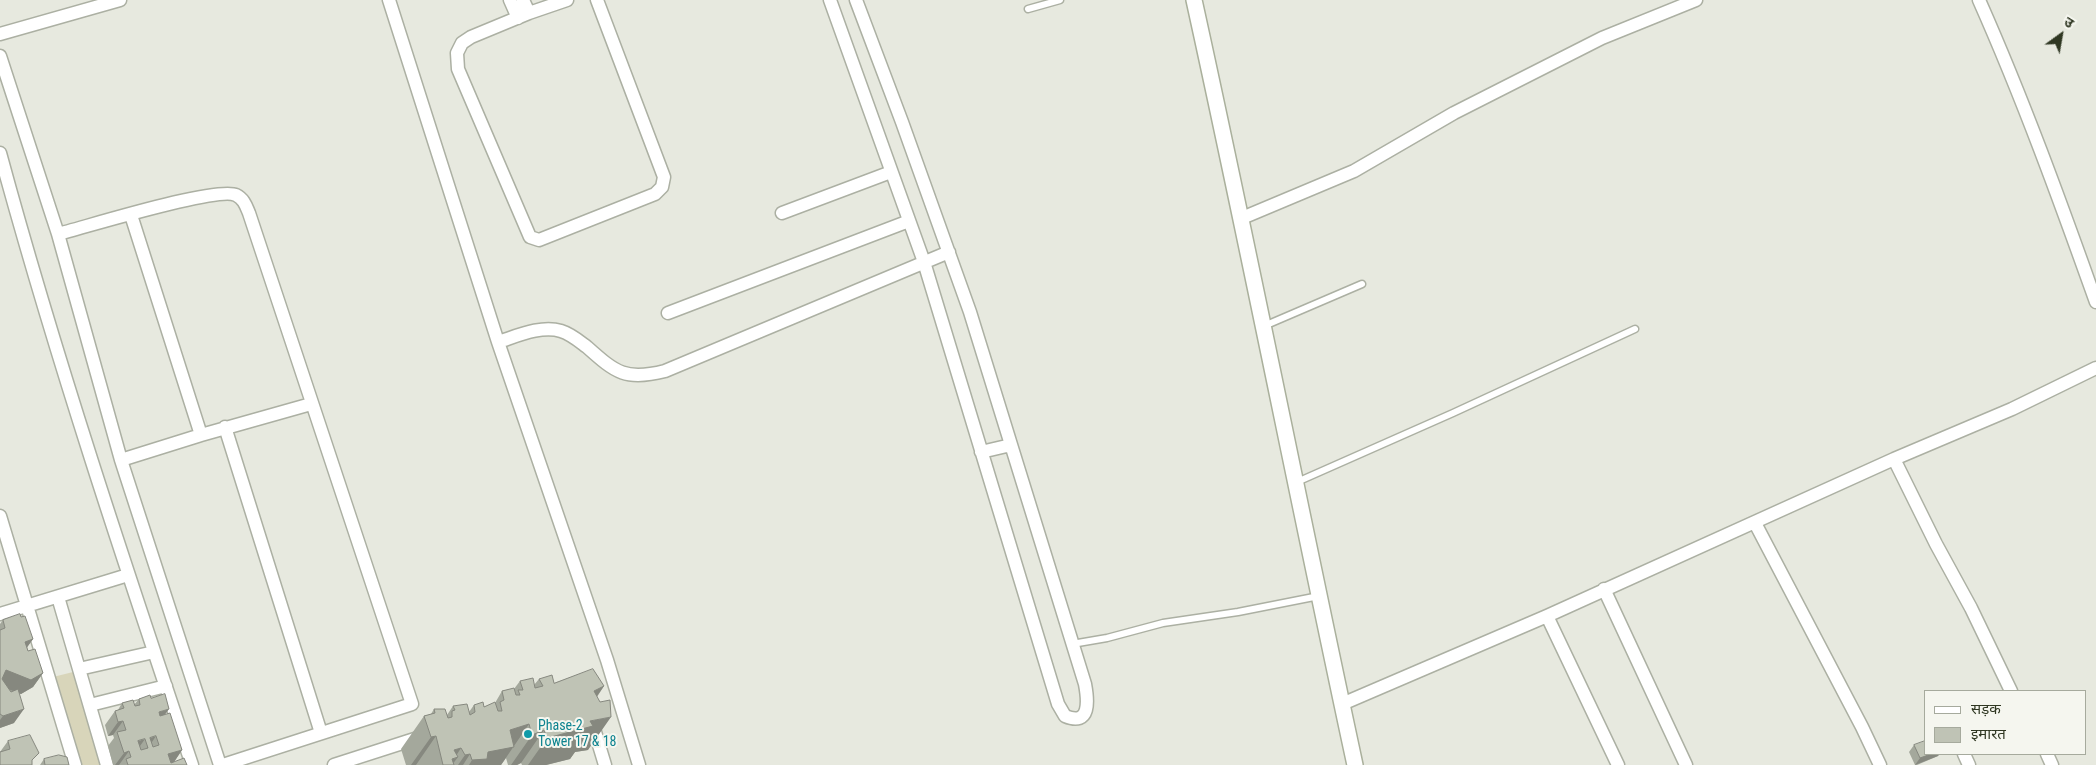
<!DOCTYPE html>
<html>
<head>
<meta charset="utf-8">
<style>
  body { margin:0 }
  #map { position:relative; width:2096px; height:765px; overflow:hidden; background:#e7e9df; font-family:"Roboto Condensed","Noto Sans Devanagari",sans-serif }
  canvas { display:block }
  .legend { position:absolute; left:1924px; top:690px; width:162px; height:65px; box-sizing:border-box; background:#f5f6ef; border:1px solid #a6aa9d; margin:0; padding:6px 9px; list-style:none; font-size:15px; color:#2f3722 }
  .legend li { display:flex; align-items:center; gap:10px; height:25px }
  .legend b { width:25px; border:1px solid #a6aa9d }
  .north { position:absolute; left:2036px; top:10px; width:50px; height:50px; -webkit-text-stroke:4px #f5f6ef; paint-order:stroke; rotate:32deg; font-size:14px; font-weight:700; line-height:20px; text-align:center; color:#2f3722 }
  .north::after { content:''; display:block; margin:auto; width:18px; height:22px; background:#2f3722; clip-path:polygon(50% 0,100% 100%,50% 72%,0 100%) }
</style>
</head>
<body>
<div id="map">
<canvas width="2096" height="765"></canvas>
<ul class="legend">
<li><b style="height:6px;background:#fff"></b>सड़क</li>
<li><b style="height:14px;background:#bfc3b5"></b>इमारत</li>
</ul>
<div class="north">उ</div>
</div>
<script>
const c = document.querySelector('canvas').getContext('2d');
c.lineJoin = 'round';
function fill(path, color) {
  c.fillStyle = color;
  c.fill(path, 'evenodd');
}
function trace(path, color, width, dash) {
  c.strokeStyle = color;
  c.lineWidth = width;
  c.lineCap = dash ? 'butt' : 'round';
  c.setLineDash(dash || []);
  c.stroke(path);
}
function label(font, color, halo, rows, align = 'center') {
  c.font = font + ' "Roboto Condensed",sans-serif';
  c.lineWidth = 4;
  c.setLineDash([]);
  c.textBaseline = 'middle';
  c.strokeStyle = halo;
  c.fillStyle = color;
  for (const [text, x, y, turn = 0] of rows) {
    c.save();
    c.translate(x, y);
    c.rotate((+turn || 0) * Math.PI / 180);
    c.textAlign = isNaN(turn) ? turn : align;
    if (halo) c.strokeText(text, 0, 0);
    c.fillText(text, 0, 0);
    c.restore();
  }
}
fill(new Path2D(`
  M77 671 106 765H80L53 677Z`), '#d8d5ba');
const lane = new Path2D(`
  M1028 9 1060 0
  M1264 326 1362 284
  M1297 482 1453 413 1635 329
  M1072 644 1107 638 1163 623 1238 612 1319 596`);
const street = new Path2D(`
  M389 0 498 342 607 660 639 765
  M510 0 518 18
  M523 0 529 13
  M567 0 529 13 471 37 462 43 457 53 458 69 530 237 539 240 655 194 662 187 664 177 597 0
  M830 0 924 262 1058 704 1065 716C1091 727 1088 700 1085 684L970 312 902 122 856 0
  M1979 0C2023 99 2060 201 2096 302
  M0 34 120 0
  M0 56 58 234
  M0 153C56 359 124 562 192 765
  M782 213 891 172
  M131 215 201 435
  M1242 218 1354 171 1454 113 1602 38 1696 0
  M668 313 909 221
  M498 342C517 336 541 325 561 331 571 334 579 341 587 347 616 373 626 381 665 371L949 252
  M225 427 321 733
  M981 452 1011 445
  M1894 459 1936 544 1971 608 2011 691
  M121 460 201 435 311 404
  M0 516 75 765
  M1755 523 1862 727 1880 765
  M1604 589 1686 765
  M58 597 107 765
  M0 614 128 575
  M1547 616 1618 765
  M79 669 154 652
  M1342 704 1547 616 1894 459 2012 409 2096 368
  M90 705 166 686
  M592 722 605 765
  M1964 754 1969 765
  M2047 754 2052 765
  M220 765 121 460 58 234C86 227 217 186 236 195 244 199 246 206 249 213L412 704 223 765
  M334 765 421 737`);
const secondary = new Path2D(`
  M1194 0C1250 254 1300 510 1355 765`);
trace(lane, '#acb0a3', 9);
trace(street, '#acb0a3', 15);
trace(secondary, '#aab09c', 18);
trace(lane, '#fff', 6);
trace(street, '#fff', 12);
trace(secondary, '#fff', 15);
fill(new Path2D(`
  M21 617 33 639 27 647 28 651 43 673 33 687 21 694 19 693 14 723 0 728V624L3 620Z
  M539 679 554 683 604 686 597 697 588 750 575 752 570 759 546 765H522L521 763 517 765H508L506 758 501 765H406L401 749 424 716 431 714 434 709 447 715 453 706 469 712 474 705 484 707 495 703 502 691 514 689 520 681 534 685Z
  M151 698 165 715 182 750 174 762 187 765H113L108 746 114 738 113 735 108 736 105 725 115 711 118 710 122 703 134 705 139 699Z
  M8 741 32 763 0 752Z
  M1914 745 1938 756 1917 765H1915L1909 752Z
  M44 759 69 765H40Z`), '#a4a89c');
fill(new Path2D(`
  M33 639 23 653 25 642Z
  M6 670 43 673 33 687 21 694 0 686V679Z
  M604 686 581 719 594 691Z
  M24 709 14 723 0 728V720L3 716Z
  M169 709 159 723V712Z
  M611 717 588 750 575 752 570 759 546 765H528L547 738 590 721Z
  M123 721 113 735 108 736 118 722Z
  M529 724 501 765H469L472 760 510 730Z
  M544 730 521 763 517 765H511L532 735Z
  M156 736 146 751 150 738Z
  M436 736 416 765H411L431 737Z
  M145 739 135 753 138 741Z
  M461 748 454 759 458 757 452 765H443L454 750Z
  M182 750 172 765 168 754Z
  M129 751 119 765H115L124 753Z
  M470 754 463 765H458L465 755Z
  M1931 754H1940L1938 756 1915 765 1920 758Z`), '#86887f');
const building = new Path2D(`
  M20 614 21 617 25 616 33 639 25 642 28 651 35 649 43 673 31 680 6 670 2 679 11 692 18 689 24 709 3 716 0 714V630L5 628 3 620Z
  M593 669 604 686 594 691 600 702 610 700 611 717 590 721 593 726 547 738 544 730 532 735 529 724 510 730 514 747 488 752 487 759 472 760 470 754 465 755 461 748 454 750 458 757 452 759 454 765H443L436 736 431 737 424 716 435 713 434 709H445L448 718 452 717V711L455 710 453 706 467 704 470 715 475 712 474 705 483 702 484 707 495 702 498 711H502L500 702 504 700 502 691 514 688 516 695H520L518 690H523L520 681 533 678 535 688 543 686 539 679 552 675 554 683Z
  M165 694 169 709 159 712 160 716 170 713 182 750 168 754 171 763 184 758 187 765H128L126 759 131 757 129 751 124 753 117 732 126 730 123 721 118 722 115 711 124 708 122 703 133 700 135 706 140 705 139 699 150 695 151 698ZM156 736 159 745 153 747 150 738ZM145 739 148 748 141 750 138 741Z
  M30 735 39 753 32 760V765H0V752L10 749 8 741Z
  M1925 741V754H1931L1920 758 1914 745Z
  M59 755 67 757 69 765H45L44 759Z`);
fill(building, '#bfc3b5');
trace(building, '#86887f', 1);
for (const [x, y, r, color] of [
  [528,734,5,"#0f9aa8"]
]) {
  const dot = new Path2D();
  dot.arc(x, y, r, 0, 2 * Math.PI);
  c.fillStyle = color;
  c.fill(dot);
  trace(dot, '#f5f6ef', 2);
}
label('14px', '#0d838f', '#f5f6ef', [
  ["Phase-2",538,726],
  ["Tower 17 & 18",538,742]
], 'left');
</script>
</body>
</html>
